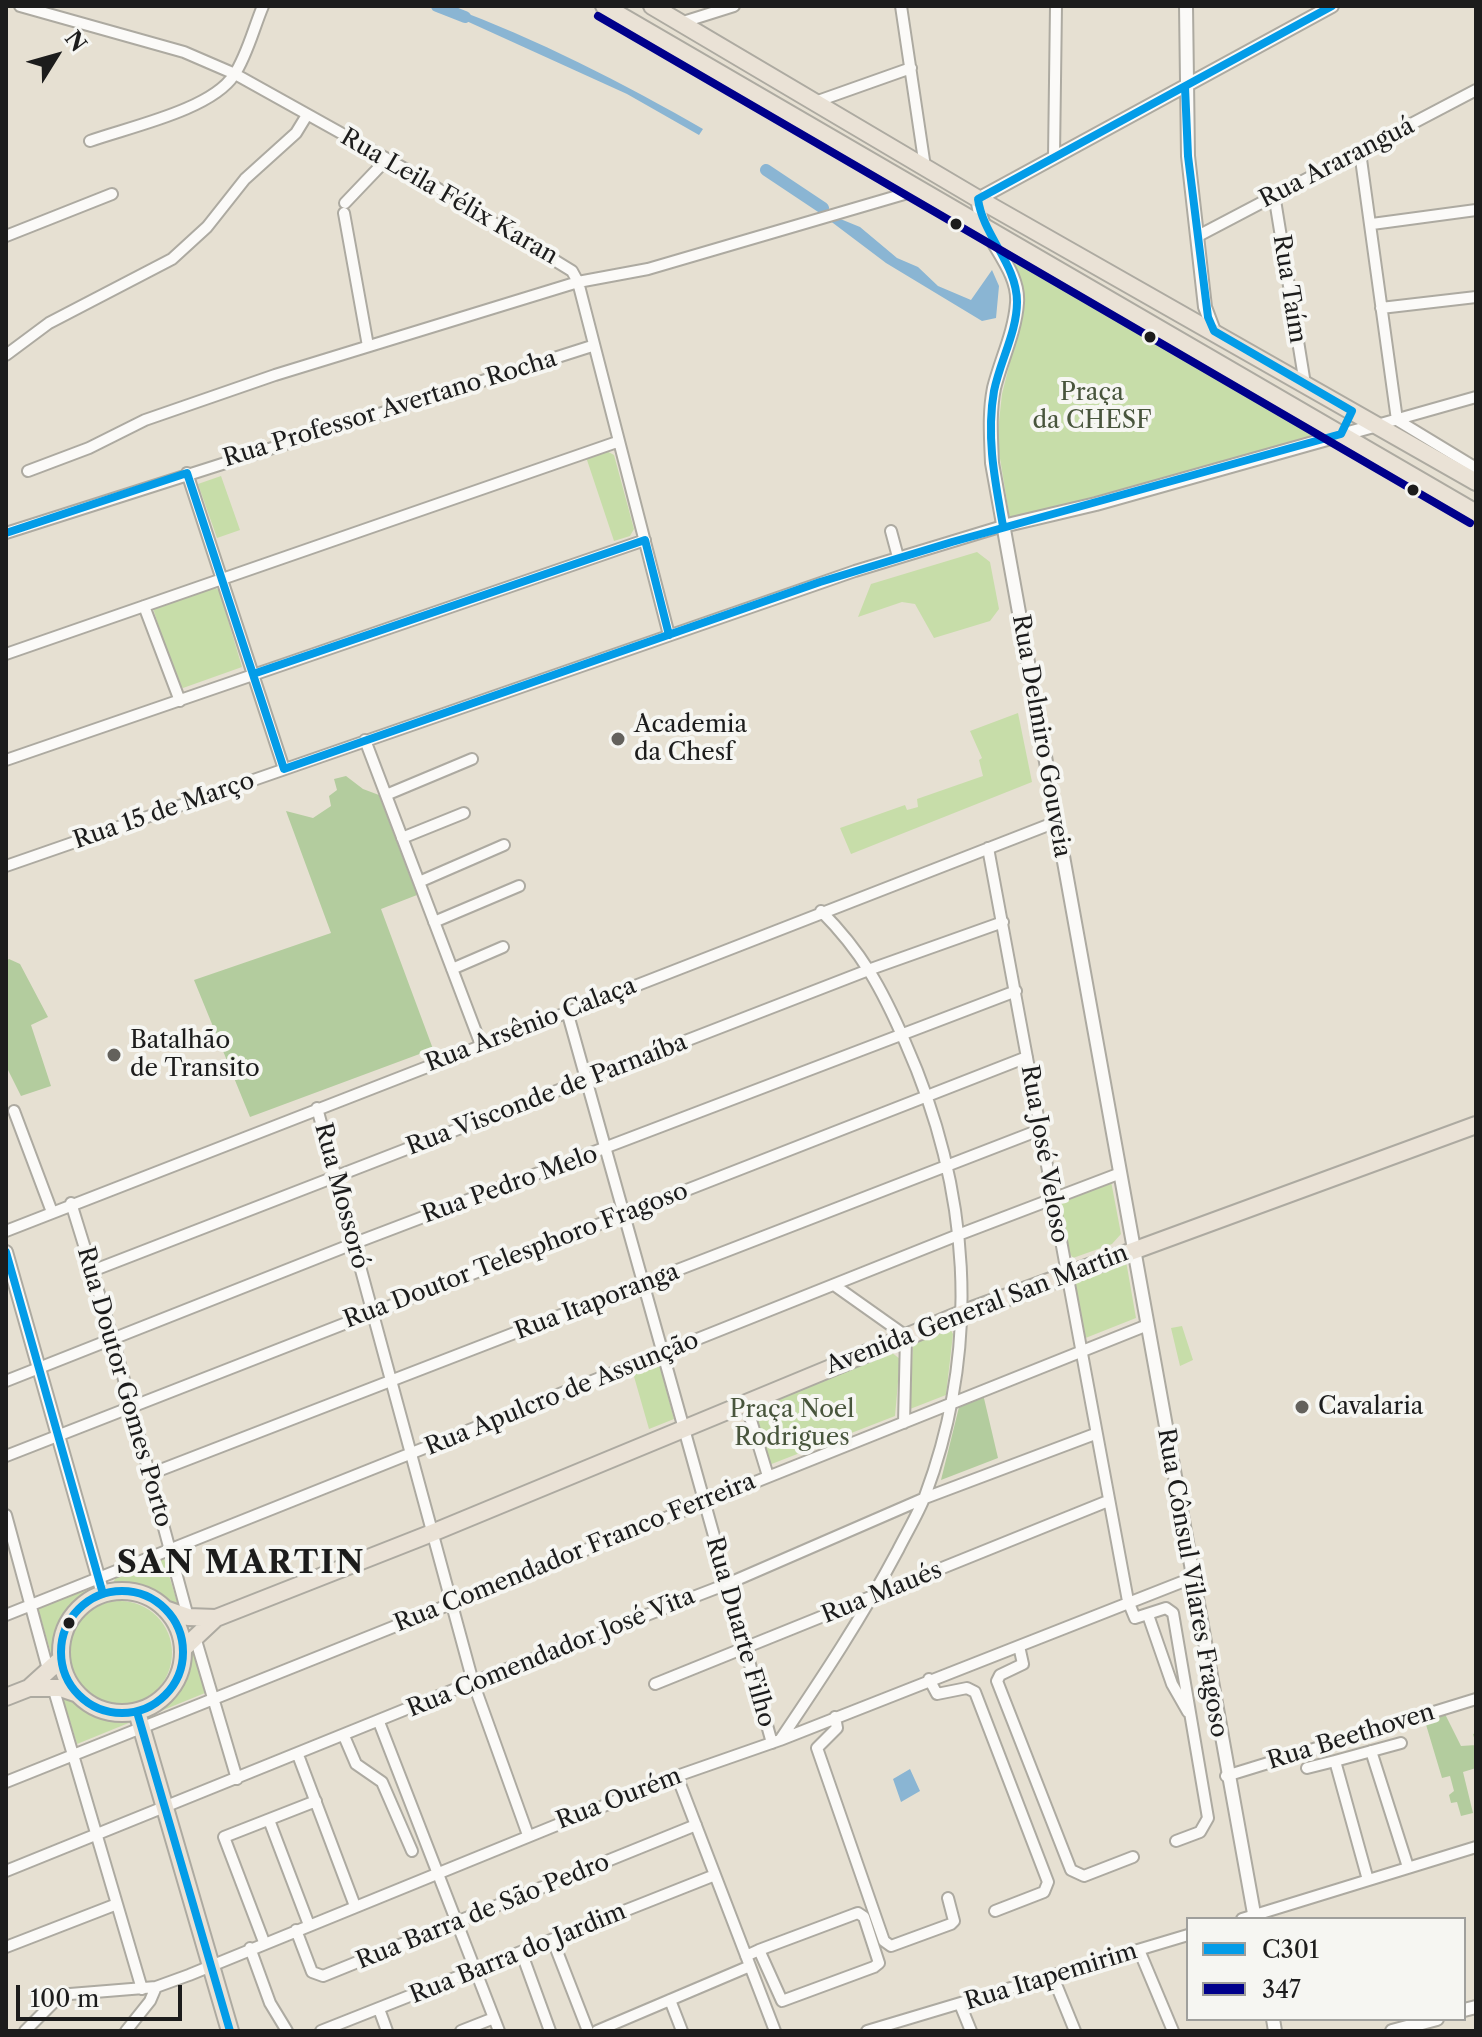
<!DOCTYPE html>
<html>
<head>
<meta charset="utf-8">
<style>
  body { margin:0 }
  #map { position:relative; width:1482px; height:2037px; overflow:hidden; background:#e6e0d2; font-family:"Libre Caslon Text",serif }
  canvas { display:block }
  .frame { position:absolute; inset:0; border:8px solid #1c1c1c; pointer-events:none }
  .legend { position:absolute; left:1186px; top:1917px; width:280px; height:104px; box-sizing:border-box; background:#f6f6f2; border:2px solid #9f9f9c; margin:0; padding:10px 14px; list-style:none; font-size:24px; color:#1c1c1c }
  .legend li { display:flex; align-items:center; gap:16px; height:40px }
  .legend b { width:40px; border:2px solid #9f9f9c }
  .north { position:absolute; left:16px; top:16px; width:80px; height:80px; -webkit-text-stroke:6px #f6f6f2; paint-order:stroke; rotate:53deg; font-size:22px; font-weight:700; line-height:32px; text-align:center; color:#1c1c1c }
  .north::after { content:''; display:block; margin:auto; width:28px; height:36px; background:#1c1c1c; clip-path:polygon(50% 0,100% 100%,50% 72%,0 100%) }
  .scale { position:absolute; left:16px; top:1985px; width:166px; height:36px; box-sizing:border-box; border:4px solid #1c1c1c; border-top:0; padding-left:10px; font-size:24px; line-height:28px; white-space:nowrap; color:#1c1c1c; -webkit-text-stroke:6px #f6f6f2; paint-order:stroke }
</style>
</head>
<body>
<div id="map">
<canvas width="1482" height="2037"></canvas>
<div class="frame"></div>
<ul class="legend">
<li><b style="height:10px;background:#039ce8"></b>C301</li>
<li><b style="height:10px;background:#00008b"></b>347</li>
</ul>
<div class="north">N</div>
<div class="scale">100 m</div>
</div>
<script>
const c = document.querySelector('canvas').getContext('2d');
c.lineJoin = 'round';
function fill(path, color) {
  c.fillStyle = color;
  c.fill(path, 'evenodd');
}
function trace(path, color, width, dash) {
  c.strokeStyle = color;
  c.lineWidth = width;
  c.lineCap = dash ? 'butt' : 'round';
  c.setLineDash(dash || []);
  c.stroke(path);
}
function label(font, color, halo, rows, align = 'center') {
  c.font = font + ' "Libre Caslon Text",serif';
  c.lineWidth = 8;
  c.setLineDash([]);
  c.textBaseline = 'middle';
  c.strokeStyle = halo;
  c.fillStyle = color;
  for (const [text, x, y, turn = 0] of rows) {
    c.save();
    c.translate(x, y);
    c.rotate((+turn || 0) * Math.PI / 180);
    c.textAlign = isNaN(turn) ? turn : align;
    if (halo) c.strokeText(text, 0, 0);
    c.fillText(text, 0, 0);
    c.restore();
  }
}
fill(new Path2D(`
  M1012 258 1310 429 1311 436 1017 524 1010 520 997 440 1002 394 1023 310Z
  M605 450 614 455 634 529 630 536 614 541 586 457Z
  M221 476 240 530 217 538 198 484Z
  M977 552 990 562 999 609 990 621 934 638 915 604 902 602 858 617 871 584Z
  M212 586 219 590 242 667 183 688 176 683 153 608Z
  M1018 713 1032 782 851 854 840 828 905 805 907 810 918 807 917 799 983 776 979 760 982 758 970 731Z
  M1111 1181 1121 1234 1112 1244 1073 1258 1068 1251 1059 1202Z
  M1126 1261 1136 1318 1083 1339 1073 1281Z
  M1182 1326 1193 1360 1180 1366 1171 1328Z
  M950 1329 953 1334 946 1395 910 1409 913 1344Z
  M891 1352 900 1359 895 1416 769 1465 751 1407Z
  M659 1363 674 1419 649 1429 633 1373Z
  M164 1559 179 1608 174 1609 144 1590 113 1583 116 1577Z
  M89 1588 91 1591C68 1610 54 1629 53 1660L38 1609Z
  M68 1653a52 52 0 1 1 104 0a52 52 0 1 1-104 0Z
  M193 1646 205 1693 151 1715 176 1689 188 1647Z
  M62 1696C82 1697 93 1722 130 1719L131 1722 77 1744Z`), '#c7dda9');
fill(new Path2D(`
  M346 776 363 789 379 795 417 895 381 909 433 1049 250 1117 194 980 331 933 286 811 313 818 331 806 329 796 337 790 334 779Z
  M9 959 20 964 48 1017 31 1025 51 1086 21 1096 6 1066V961Z
  M983 1394 998 1458 941 1480 960 1403Z
  M1444 1712 1461 1746 1476 1745 1473 1734 1476 1733V1768L1463 1772 1473 1813 1461 1816 1457 1802 1451 1803 1449 1795 1454 1791 1450 1776 1442 1778 1424 1718Z`), '#b3cc9e');
fill(new Path2D(`
  M450 7C535 38 625 84 703 129L699 135 627 94 451 14Z
  M838 218 860 227 897 258 918 267 938 286 971 300 992 270 999 286 996 318 982 321 886 263 829 220Z
  M910 1769 920 1791 901 1802 893 1779Z`), '#8ab5d3');
trace(new Path2D(`
  M437 6 465 17
  M766 170 823 208`), '#8ab5d3', 12);
const minor = new Path2D(`
  M20 6 184 52 235 74 409 171 572 271 578 282 669 635
  M901 6 925 167
  M680 23 734 6
  M815 102 911 68
  M90 141C129 127 211 110 234 75 247 56 254 27 263 6
  M1360 152 1397 420 1476 468
  M1054 157 1056 6
  M1274 194 1305 384
  M345 203 387 159
  M344 213 368 346
  M1372 224 1476 210
  M6 236 112 194
  M1198 236 1476 90
  M1381 308 1476 297
  M6 355 49 323 172 259 207 227 245 179 296 133 307 115
  M1377 425 1476 397
  M28 471 89 448 145 420 275 375 578 282 648 269 918 190
  M187 473 284 769
  M891 531 898 557
  M6 533 592 346
  M144 606 180 701
  M6 654 617 442
  M365 740 481 1045
  M6 760 645 540
  M386 795 472 759
  M402 838 464 813
  M988 848 1128 1601 1135 1618 1166 1608 1173 1613 1208 1818 1200 1832 1176 1841
  M6 866 855 571 1003 526
  M419 882 504 845
  M434 922 519 886
  M452 969 503 947
  M567 1011 772 1743
  M317 1108 473 1682 528 1835
  M14 1111 52 1212
  M71 1203 113 1339 188 1617
  M6 1231 1056 822
  M92 1271 871 969 1003 922
  M834 1285 906 1336 904 1423
  M6 1381 355 1243 1016 991
  M746 1404 768 1476
  M6 1456 1027 1057
  M150 1474 1042 1129
  M6 1515 49 1673
  M6 1615 958 1235 1118 1174
  M1148 1615 1172 1684 1188 1712
  M195 1637 237 1779
  M1019 1646 1023 1664 1000 1675 997 1681 1071 1870 1084 1876 1133 1857
  M929 1679 937 1694 967 1688 975 1692 1048 1882 1044 1892 995 1911
  M655 1684 1108 1501
  M53 1687 142 1989
  M835 1717 837 1728 817 1748 884 1941 891 1946 951 1924 954 1921 948 1898
  M379 1722 499 2031
  M344 1736 356 1764 382 1782 412 1851
  M780 1740C822 1678 863 1616 898 1550 907 1532 918 1514 925 1496 982 1344 970 1188 905 1042 882 989 862 952 821 911
  M1371 1751 1408 1867
  M298 1755 355 1906
  M1307 1768 1335 1761
  M677 1776 775 2031
  M1226 1776 1476 1699
  M6 1782 1145 1326
  M269 1820 309 1925
  M6 1871 473 1682 727 1584 925 1498 1095 1434
  M1368 1880 1335 1761 1401 1743
  M1242 1919 1476 1847
  M296 1930 312 1972 323 1976 696 1825
  M553 1941 588 2031
  M264 1942 224 1837 316 1801
  M6 1947 117 1904
  M250 1948 270 2003 287 2031
  M1139 1950 1173 2031
  M522 1954 550 2031
  M746 1956 759 1950 855 1914 858 1913 864 1917 879 1963 874 1967 782 2001 759 1950
  M1053 1977 1075 2031
  M670 2000 682 2031
  M960 2004 971 2031
  M379 2009 387 2031
  M25 2031 54 2002 70 1994 156 1987 189 1975 677 1776 780 1740 1192 1578
  M126 2031 150 2001 156 1987
  M321 2031 715 1875
  M461 2031 494 2018
  M597 2031 750 1966
  M867 2031 1188 1935`);
const tertiary = new Path2D(`
  M1186 6 1188 156 1205 307 1214 331
  M1003 526 1096 504 1377 425
  M6 1252 103 1594
  M1255 1919 992 463C991 437 989 413 994 388 1001 360 1015 332 1017 303 1020 266 978 236 978 199L1332 6
  M1464 2010 1476 2007
  M1273 2019 1275 2031
  M1392 2031 1437 2019`);
const primary = new Path2D(`
  M61 1652a61 61 0 1 1 122 0a61 61 0 1 1-122 0Z
  M165 1609 188 1617 216 1618 432 1533 964 1313 1476 1125
  M183 1649 216 1618
  M29 1688H60L78 1694
  M6 1697 29 1688 61 1659
  M137 1712 230 2031`);
const trunk = new Path2D(`
  M604 6 1476 513
  M652 6 975 197 1476 482`);
trace(minor, '#adaaa1', 14);
trace(tertiary, '#adaaa1', 16);
trace(primary, '#adaaa1', 20);
trace(trunk, '#adaaa1', 20);
trace(minor, '#fbfaf8', 10);
trace(tertiary, '#fbfaf8', 12);
trace(primary, '#eae2d6', 16);
trace(trunk, '#eae2d6', 16);
trace(new Path2D(`
  M1003 526C995 481 986 437 994 391 1000 361 1017 332 1017 302 1017 264 983 236 978 199L1332 6
  M6 533 187 473 284 769 820 582 952 542 1341 434 1352 411 1214 331 1208 317 1188 156 1185 87
  M253 674 645 540 669 635
  M6 1252 103 1594
  M61 1652a61 61 0 1 1 122 0a61 61 0 1 1-122 0Z
  M137 1712 230 2031`), '#039ce8', 8);
trace(new Path2D(`
  M598 16 1470 523`), '#00008b', 8);
for (const [x, y, r, color] of [
  [956,224,7,"#1c1c1c"],
  [1150,337,7,"#1c1c1c"],
  [1413,490,7,"#1c1c1c"],
  [618,739,8,"#63615c"],
  [114,1055,8,"#63615c"],
  [1302,1407,8,"#63615c"],
  [69,1623,7,"#1c1c1c"]
]) {
  const dot = new Path2D();
  dot.arc(x, y, r, 0, 2 * Math.PI);
  c.fillStyle = color;
  c.fill(dot);
  trace(dot, '#f6f6f2', 3);
}
label('24px', '#1c1c1c', '#f6f6f2', [
  ["Rua Araranguá",1337,163,-27],
  ["Rua Leila Félix Karan",449,197,30],
  ["Rua Taím",1289,289,81],
  ["Rua Professor Avertano Rocha",390,409,-17],
  ["Rua Delmiro Gouveia",1041,736,80],
  ["Rua 15 de Março",164,811,-19],
  ["Rua Arsênio Calaça",531,1025,-21],
  ["Rua Visconde de Parnaíba",547,1095,-21],
  ["Rua José Veloso",1044,1154,80],
  ["Rua Pedro Melo",510,1185,-20],
  ["Rua Mossoró",341,1196,75],
  ["Rua Doutor Telesphoro Fragoso",516,1256,-21],
  ["Rua Itaporanga",597,1302,-21],
  ["Avenida General San Martin",977,1310,-21],
  ["Rua Doutor Gomes Porto",124,1387,74],
  ["Rua Apulcro de Assunção",562,1394,-22],
  ["Rua Comendador Franco Ferreira",575,1553,-22],
  ["Rua Cônsul Vilares Fragoso",1192,1583,80],
  ["Rua Maués",882,1593,-22],
  ["Rua Duarte Filho",740,1632,74],
  ["Rua Comendador José Vita",551,1653,-22],
  ["Rua Beethoven",1351,1737,-17],
  ["Rua Ourém",619,1799,-21],
  ["Rua Barra de São Pedro",483,1912,-22],
  ["Rua Barra do Jardim",518,1954,-22],
  ["Rua Itapemirim",1051,1977,-17]
]);
label('24px', '#48553c', '#f6f6f2', [
  ["Praça",1092,393],
  ["da CHESF",1092,421],
  ["Praça Noel",792,1410],
  ["Rodrigues",792,1438]
]);
label('24px', '#1c1c1c', '#f6f6f2', [
  ["Academia",634,725],
  ["da Chesf",634,753],
  ["Batalhão",130,1041],
  ["de Transito",130,1069],
  ["Cavalaria",1318,1407]
], 'left');
c.letterSpacing = '2px';
label('bold 32px', '#1c1c1c', '#f6f6f2', [
  ["SAN MARTIN",241,1564]
]);
c.letterSpacing = '0px';
</script>
</body>
</html>
